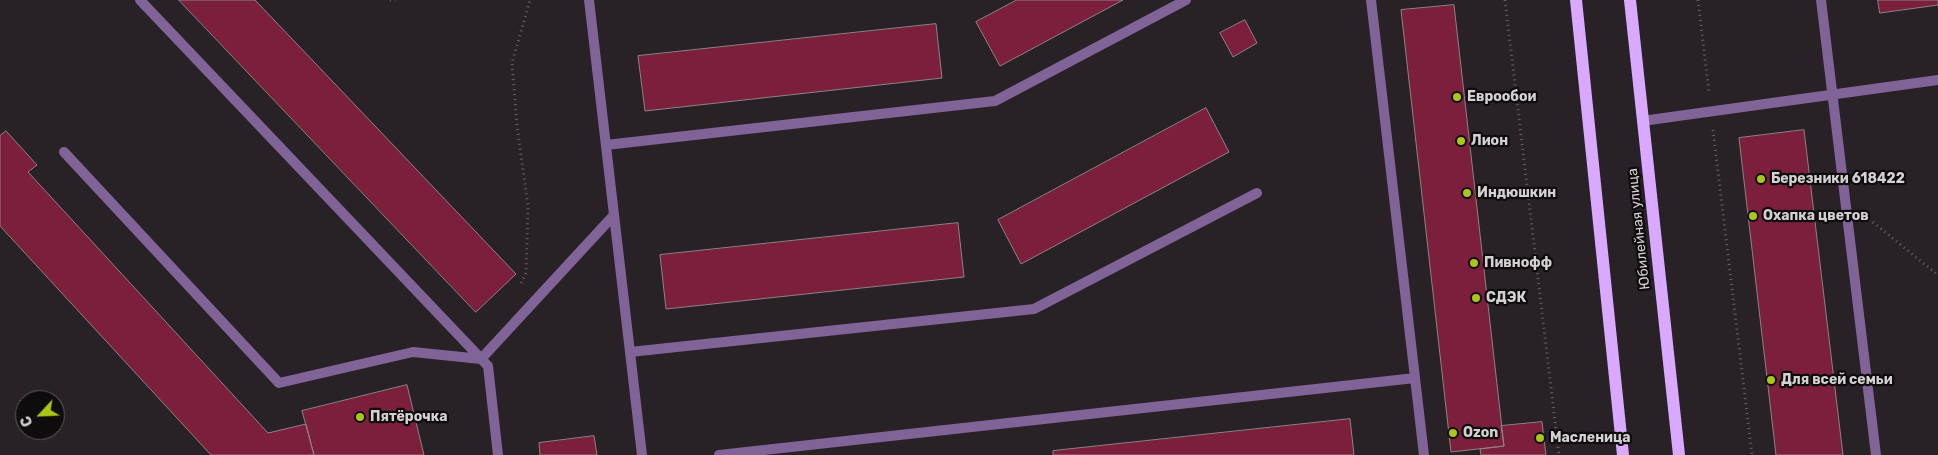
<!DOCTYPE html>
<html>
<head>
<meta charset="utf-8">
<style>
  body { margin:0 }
  #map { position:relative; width:1938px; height:455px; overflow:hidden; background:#282126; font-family:Rubik,sans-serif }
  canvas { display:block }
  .north { position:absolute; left:15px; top:390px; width:50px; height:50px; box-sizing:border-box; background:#0f0c0e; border:1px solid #5e5a5d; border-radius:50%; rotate:245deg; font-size:14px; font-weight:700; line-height:20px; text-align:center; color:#d4d0d3 }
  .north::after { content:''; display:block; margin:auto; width:18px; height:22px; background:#aac717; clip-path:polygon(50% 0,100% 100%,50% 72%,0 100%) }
</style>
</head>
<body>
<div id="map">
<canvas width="1938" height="455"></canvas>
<div class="north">С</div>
</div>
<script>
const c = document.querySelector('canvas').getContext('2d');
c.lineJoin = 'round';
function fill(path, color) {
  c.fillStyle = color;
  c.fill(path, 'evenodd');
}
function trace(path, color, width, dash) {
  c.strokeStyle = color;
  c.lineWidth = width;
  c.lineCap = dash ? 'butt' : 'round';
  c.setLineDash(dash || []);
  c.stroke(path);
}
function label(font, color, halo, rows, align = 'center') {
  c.font = font + ' Rubik,sans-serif';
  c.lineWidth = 4.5;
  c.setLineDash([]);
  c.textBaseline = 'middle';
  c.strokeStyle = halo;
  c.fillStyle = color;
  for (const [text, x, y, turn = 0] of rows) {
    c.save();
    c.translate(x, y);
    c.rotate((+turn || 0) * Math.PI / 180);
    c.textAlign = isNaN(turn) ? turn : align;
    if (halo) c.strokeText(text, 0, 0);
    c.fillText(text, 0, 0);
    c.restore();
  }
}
const building = new Path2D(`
  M179 0H255L516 274 476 312Z
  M1017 0H1123L1000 66 976 22Z
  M1878 0H1938V5L1880 13Z
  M1454 5 1504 446 1451 452 1401 10Z
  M1245 20 1257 43 1233 57 1220 33Z
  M936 24 942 78 645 111 638 56Z
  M1206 108 1229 152 1021 264 998 220Z
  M1804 130 1843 455H1776L1739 138Z
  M6 131 37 165 28 172 268 433 306 424 314 455H211L0 226V136Z
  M958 223 964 277 666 309 660 255Z
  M407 385 424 455H314L302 411Z
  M1350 419 1354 455H1053V451Z
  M1542 422 1546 455H1481L1480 449 1504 446 1501 426Z
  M594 436 597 455H540L539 443Z`);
fill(building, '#7c1f3d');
trace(building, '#8d8385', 1);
trace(new Path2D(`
  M390 0 393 1 395 0
  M1505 0 1559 455
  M1698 0 1709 92
  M1713 130 1752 455
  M1869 219 1938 275
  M521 283 526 273 528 206 517 126 512 63 530 0`), '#676266', 3, [1, 4]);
trace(new Path2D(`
  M140 0 488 366 498 455
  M589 0 642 455
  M1371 0 1424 455
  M1821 0 1876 455
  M1642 121 1938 80
  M606 145 995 101 1186 0
  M64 152 279 383 413 352 481 359 614 215
  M630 352 1034 309 1257 193
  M719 455 1415 378`), '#806397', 10);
trace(new Path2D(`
  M1576 0 1623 455
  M1630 0 1679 455`), '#d9a9ff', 12);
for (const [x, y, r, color] of [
  [1457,97,5,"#aac717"],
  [1461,141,5,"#aac717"],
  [1761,179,5,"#aac717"],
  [1467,193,5,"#aac717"],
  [1753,216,5,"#aac717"],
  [1474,263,5,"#aac717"],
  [1476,298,5,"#aac717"],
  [1771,380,5,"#aac717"],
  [360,417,5,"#aac717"],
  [1453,433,5,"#aac717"],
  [1540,438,5,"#aac717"]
]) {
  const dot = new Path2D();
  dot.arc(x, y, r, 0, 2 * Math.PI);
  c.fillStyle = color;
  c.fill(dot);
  trace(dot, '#0f0c0e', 2);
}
label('bold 14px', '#d4d0d3', '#0f0c0e', [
  ["Еврообои",1467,97],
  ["Лион",1471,141],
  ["Березники 618422",1771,179],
  ["Индюшкин",1477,193],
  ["Охапка цветов",1763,216],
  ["Пивнофф",1484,263],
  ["СДЭК",1486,298],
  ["Для всей семьи",1781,380],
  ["Пятёрочка",370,417],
  ["Ozon",1463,433],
  ["Масленица",1550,438]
], 'left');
label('14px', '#d4d0d3', '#0f0c0e', [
  ["Юбилейная улица",1639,229,-96]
]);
</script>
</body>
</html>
